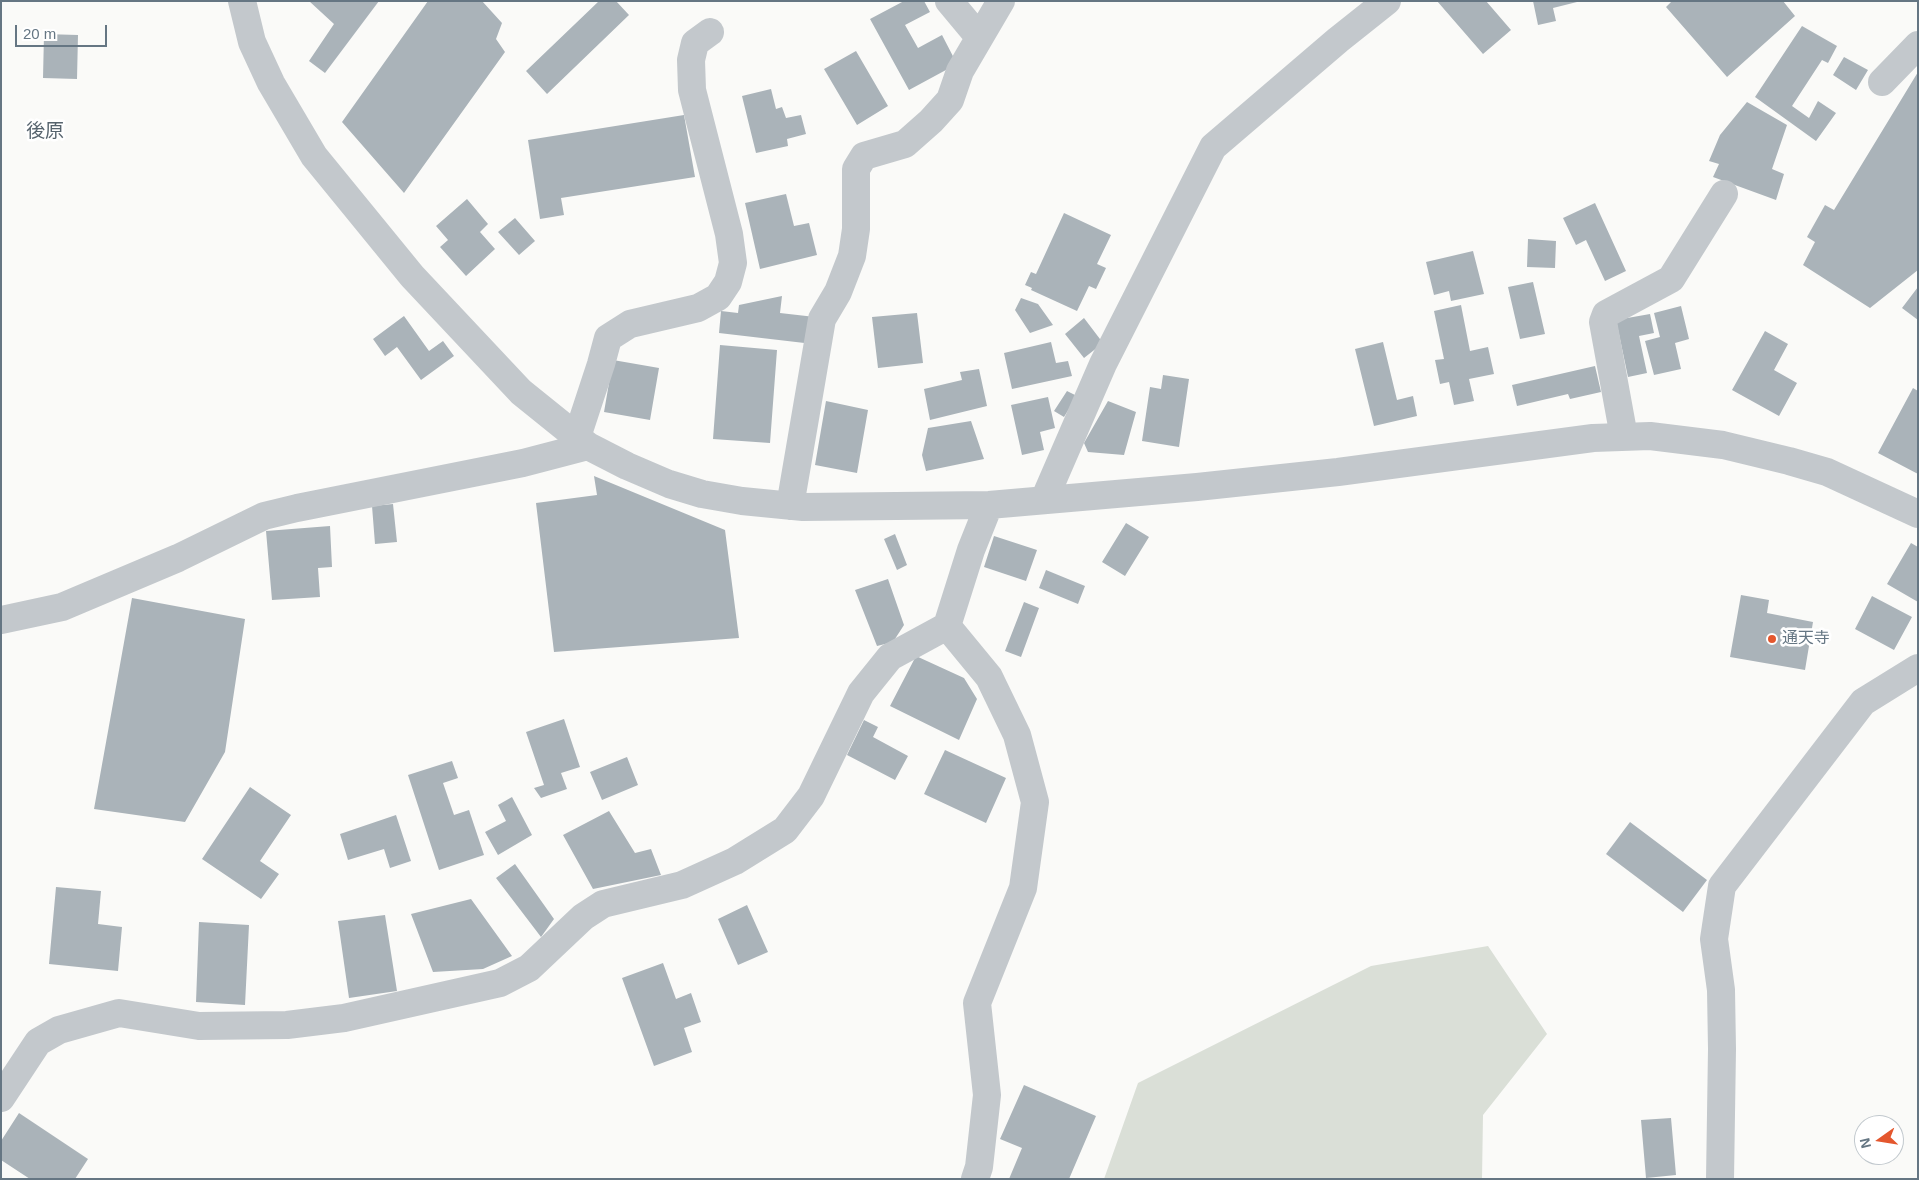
<!DOCTYPE html>
<html>
<head>
<meta charset="utf-8">
<style>
  body { margin:0 }
  #map { position:relative; width:1919px; height:1180px; overflow:hidden; background:#fafaf8; font-family:Helvetica,sans-serif }
  canvas { display:block }
  .frame { position:absolute; inset:0; border:2px solid #657683; pointer-events:none }
  .north { position:absolute; left:1854px; top:1115px; width:50px; height:50px; box-sizing:border-box; background:#fff; border:1px solid #c1c8cd; border-radius:50%; rotate:257deg; font-size:14px; font-weight:700; line-height:20px; text-align:center; color:#657683 }
  .north::after { content:''; display:block; margin:auto; width:18px; height:22px; background:#e4572e; clip-path:polygon(50% 0,100% 100%,50% 72%,0 100%) }
  .scale { position:absolute; left:15px; top:25px; width:92px; height:22px; box-sizing:border-box; border:2px solid #657683; border-top:0; padding-left:6px; font-size:15px; line-height:18px; white-space:nowrap; color:#657683; -webkit-text-stroke:4px #fff; paint-order:stroke }
</style>
</head>
<body>
<div id="map">
<canvas width="1919" height="1180"></canvas>
<div class="frame"></div>
<div class="north">N</div>
<div class="scale">20 m</div>
</div>
<script>
const c = document.querySelector('canvas').getContext('2d');
c.lineJoin = 'round';
function fill(path, color) {
  c.fillStyle = color;
  c.fill(path, 'evenodd');
}
function trace(path, color, width, dash) {
  c.strokeStyle = color;
  c.lineWidth = width;
  c.lineCap = dash ? 'butt' : 'round';
  c.setLineDash(dash || []);
  c.stroke(path);
}
function label(font, color, halo, rows, align = 'center') {
  c.font = font + ' Helvetica,"Noto Sans JP",sans-serif';
  c.lineWidth = 5;
  c.setLineDash([]);
  c.textBaseline = 'middle';
  c.strokeStyle = halo;
  c.fillStyle = color;
  for (const [text, x, y, turn = 0] of rows) {
    c.save();
    c.translate(x, y);
    c.rotate((+turn || 0) * Math.PI / 180);
    c.textAlign = isNaN(turn) ? turn : align;
    if (halo) c.strokeText(text, 0, 0);
    c.fillText(text, 0, 0);
    c.restore();
  }
}
fill(new Path2D(`
  M1488 946 1547 1034 1483 1115 1482 1179H1104L1138 1083 1371 966Z`), '#dadfd7');
fill(new Path2D(`
  M309 1H379L325 73 309 61 334 24Z
  M428 1H482L502 23 496 39 505 52 404 193 342 122Z
  M599 1H616L629 15 547 94 526 71Z
  M904 1H924L930 12 905 25 918 48 942 35 957 64 909 90 870 19Z
  M1437 1H1486L1511 30 1483 54Z
  M1533 1H1577V2L1553 8 1556 21 1538 25Z
  M1672 1H1783L1795 16 1727 77 1666 7Z
  M1802 26 1837 46 1828 63 1822 60 1792 106 1809 118 1818 101 1836 113 1816 141 1755 97Z
  M44 34 78 35 77 79 43 78Z
  M856 51 888 106 857 125 824 69Z
  M1844 57 1868 70 1856 90 1833 75Z
  M1918 72V270L1870 308 1803 265 1815 242 1807 237 1825 205 1834 210Z
  M771 89 776 109 782 107 786 118 801 115 806 134 787 139 788 146 756 153 742 96Z
  M1747 102 1787 125 1772 169 1784 174 1776 200 1713 177 1719 164 1709 161 1720 135Z
  M684 115 695 177 561 198 564 215 540 219 528 140Z
  M786 194 794 226 809 223 817 255 760 269 745 203Z
  M467 199 488 224 480 232 495 249 466 276 440 247 448 240 436 226Z
  M1595 203 1626 271 1605 281 1586 240 1576 245 1563 218Z
  M1064 213 1111 235 1097 264 1106 268 1096 289 1089 286 1077 311 1031 290 1032 288 1025 285 1031 272 1036 274Z
  M515 218 535 241 519 255 498 232Z
  M1528 239 1556 241 1555 268 1527 267Z
  M1473 251 1484 294 1451 301 1449 291 1434 295 1426 262Z
  M1533 282 1545 334 1520 339 1508 287Z
  M1918 287V320L1902 308Z
  M782 296 780 313 815 317 813 344 719 333 721 311 738 313 739 305Z
  M1021 298 1038 304 1053 325 1030 333 1015 310Z
  M1461 305 1470 351 1488 347 1494 374 1469 379 1474 401 1454 405 1449 382 1440 384 1435 360 1444 359 1434 311Z
  M1681 306 1689 339 1675 343 1681 369 1654 375 1645 341 1660 337 1654 313Z
  M917 313 923 363 878 368 872 317Z
  M1650 314 1654 333 1639 336 1647 373 1628 377 1616 320Z
  M404 316 429 351 443 341 454 356 421 380 397 347 385 356 373 339Z
  M1084 318 1103 343 1084 358 1065 334Z
  M1765 331 1788 344 1774 370 1797 383 1779 416 1732 390Z
  M1051 342 1056 363 1068 361 1072 376 1012 389 1004 353Z
  M1383 342 1397 400 1413 396 1417 416 1374 426 1355 349Z
  M720 345 777 350 770 443 713 439Z
  M613 360 659 368 650 420 604 412Z
  M1595 366 1601 392 1570 399 1568 394 1517 406 1512 385Z
  M979 369 987 406 930 420 924 389 962 380 960 372Z
  M1163 375 1189 379 1179 447 1142 441 1150 387 1161 389Z
  M1913 388 1918 391V474L1878 453Z
  M1067 391 1077 396 1064 417 1054 411Z
  M1048 397 1055 428 1040 432 1044 450 1022 455 1011 405Z
  M826 401 868 410 857 473 815 465Z
  M1108 401 1136 412 1124 455 1088 452 1084 443Z
  M971 421 984 459 926 471 922 455 928 428Z
  M594 476 725 530 739 638 554 652 536 503 597 495Z
  M393 504 397 542 375 544 372 506Z
  M1126 523 1149 537 1125 576 1102 562Z
  M330 526 332 567 318 568 320 597 272 600 266 531Z
  M895 534 907 565 897 570 884 539Z
  M994 536 1037 550 1026 581 984 567Z
  M1911 543 1918 547V602L1887 584Z
  M1046 570 1085 586 1078 604 1039 588Z
  M888 579 904 625 893 642 877 646 855 590Z
  M1741 595 1769 600 1767 613 1813 622 1805 670 1730 657Z
  M1872 596 1912 617 1894 650 1855 629Z
  M132 598 245 619 225 752 185 822 94 809Z
  M1024 602 1039 608 1021 657 1005 651Z
  M916 656 964 678 977 699 959 740 890 706Z
  M564 719 580 767 561 773 567 789 541 798 534 788 544 785 526 732Z
  M864 720 878 727 873 737 908 756 895 780 847 755Z
  M945 750 1006 778 986 823 924 794Z
  M627 757 638 785 602 800 590 772Z
  M452 761 458 778 443 783 454 815 469 810 484 855 439 870 408 775Z
  M250 787 291 815 260 861 279 874 261 899 202 859Z
  M512 797 532 835 498 855 485 832 506 821 498 805Z
  M609 811 635 853 651 849 661 875 593 889 563 835Z
  M396 815 411 861 390 868 384 849 348 860 340 834Z
  M1630 822 1707 880 1683 912 1606 854Z
  M515 864 554 919 541 937 496 878Z
  M56 887 101 891 98 924 122 927 118 971 49 964Z
  M471 899 512 956 483 969 433 972 411 914Z
  M747 905 768 952 738 965 718 919Z
  M385 915 397 991 349 998 338 921Z
  M199 922 249 925 245 1005 196 1002Z
  M663 963 676 999 691 993 701 1022 684 1028 692 1052 654 1066 622 978Z
  M1024 1085 1096 1116 1069 1179H1009L1022 1148 1000 1139Z
  M19 1113 88 1159 75 1179H30L1 1160V1141Z
  M1671 1118 1676 1175 1646 1178 1641 1120Z`), '#aab3b9');
trace(new Path2D(`
  M242 1 252 42 271 83 314 156 412 276 521 392 588 446 627 466 669 484 702 494 742 501 803 507 989 505 1197 487 1338 472 1593 438 1650 436 1723 445 1789 461 1827 472 1918 514
  M949 1 979 37
  M1882 82 1918 45
  M577 437 601 364 608 338 630 324 698 308 718 297 728 282 733 263 729 234 692 90 691 60 695 43 710 32
  M1624 437 1603 322 1606 314 1671 279 1724 194
  M1044 500 1103 364 1213 147 1338 40 1387 1
  M790 506 822 319 838 292 852 256 856 229V169L864 156 905 144 931 121 950 100 960 71 1001 1
  M1 620 62 607 178 558 264 516 297 508 523 463 588 446
  M947 626 989 677 1017 735 1035 802 1023 888 977 1003 987 1095 979 1167 975 1179
  M1 1098 38 1042 59 1030 119 1013 199 1026 287 1025 344 1018 500 983 529 968 583 917 603 904 682 885 735 861 785 830 811 796 861 693 890 657 947 626 971 550 989 505
  M1720 1179 1722 1049 1721 990 1714 939 1722 886 1863 702 1918 668`), '#c3c8cc', 28);
for (const [x, y, r, color] of [
  [1772,639,5,"#e4572e"]
]) {
  const dot = new Path2D();
  dot.arc(x, y, r, 0, 2 * Math.PI);
  c.fillStyle = color;
  c.fill(dot);
  trace(dot, '#fff', 2);
}
label('16px', '#657683', '#fff', [
  ["通天寺",1782,639]
], 'left');
label('19px', '#57646e', '#fff', [
  ["後原",45,132]
]);
</script>
</body>
</html>
